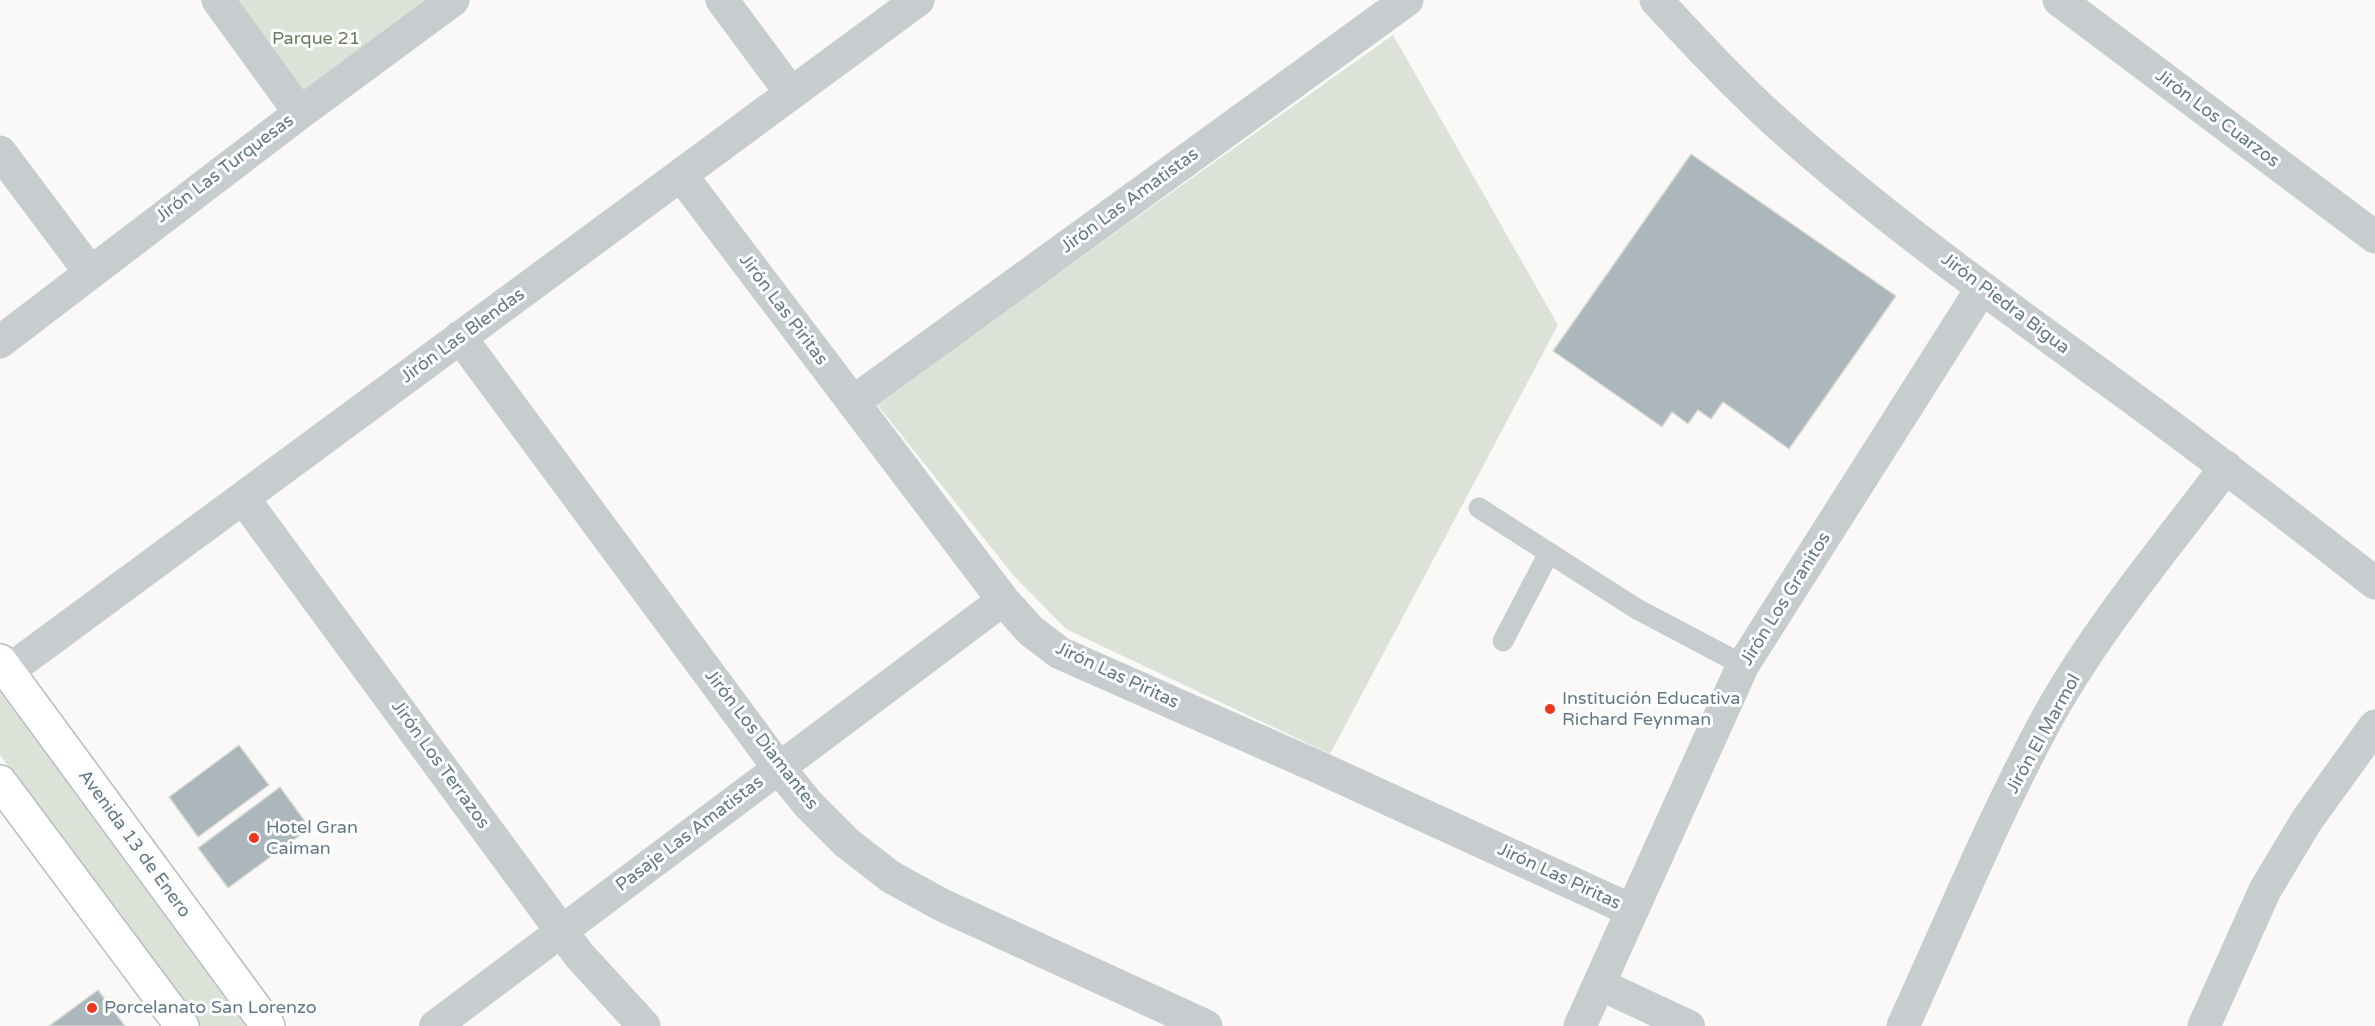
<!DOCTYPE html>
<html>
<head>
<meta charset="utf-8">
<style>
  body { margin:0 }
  canvas { display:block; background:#faf9f7 }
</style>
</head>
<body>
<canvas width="2375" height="1026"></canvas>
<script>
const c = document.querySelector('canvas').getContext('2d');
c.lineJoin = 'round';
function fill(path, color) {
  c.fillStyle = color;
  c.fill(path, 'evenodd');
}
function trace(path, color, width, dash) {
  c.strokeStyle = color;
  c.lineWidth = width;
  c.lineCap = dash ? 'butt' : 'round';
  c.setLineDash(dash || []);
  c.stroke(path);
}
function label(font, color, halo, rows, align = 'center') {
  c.font = font + ' "Varela Round",sans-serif';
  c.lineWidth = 6;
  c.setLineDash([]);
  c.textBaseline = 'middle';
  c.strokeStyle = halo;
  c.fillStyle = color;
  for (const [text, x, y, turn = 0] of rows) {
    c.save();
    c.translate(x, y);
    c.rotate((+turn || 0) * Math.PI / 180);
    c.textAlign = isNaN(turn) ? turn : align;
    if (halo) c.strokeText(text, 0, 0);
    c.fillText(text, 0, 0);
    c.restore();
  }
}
fill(new Path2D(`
  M237 0H436L307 95Z
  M1393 35 1558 325 1330 754 1066 629 1014 576 876 403Z
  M0 681 255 1026H199L0 755Z`), '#dce2d8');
const building = new Path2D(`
  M1691 154 1896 296 1789 449 1723 402 1711 419 1698 410 1688 424 1672 412 1662 427 1553 351Z
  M239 745 269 785 198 837 169 797Z
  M280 787 310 828 228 888 198 848Z
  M98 990 125 1026H49Z`);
fill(building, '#abb7bb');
trace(building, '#dcdbd9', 1.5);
const secondary = new Path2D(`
  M0 661 268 1026
  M0 782 182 1026`);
trace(secondary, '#b7bec2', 36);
trace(new Path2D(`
  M1479 508 1637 609 1743 665
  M1503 641 1549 553`), '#c7cccf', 21);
trace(new Path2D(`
  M1599 984 1689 1026
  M435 1026 1003 600`), '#c7cccf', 32);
trace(new Path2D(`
  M218 0 300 113
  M722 0 791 93
  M1656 0C1695 42 1734 84 1777 123 1882 217 1998 300 2112 383 2201 448 2288 515 2375 583
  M2059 0 2375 237
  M0 152 90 272
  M681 175 1003 600 1031 631 1060 653 1318 767 1631 910
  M460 337 778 767 809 805 847 843 891 877 942 905 1206 1026
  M0 342 300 113 453 0
  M853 402 1407 0
  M243 498 579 955 644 1026
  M8 671 918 0
  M1580 1026 1743 665 1982 288
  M1903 1026C1949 926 1991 823 2043 726 2093 633 2163 551 2226 467
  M2204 1026 2265 890 2307 820 2375 726`), '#c7cccf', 33);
trace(secondary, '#fff', 33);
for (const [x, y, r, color] of [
  [1550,709,6,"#ef3622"],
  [254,838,6,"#ef3622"],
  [92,1008,6,"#ef3622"]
]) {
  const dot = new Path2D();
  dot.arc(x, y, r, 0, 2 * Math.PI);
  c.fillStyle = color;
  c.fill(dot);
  trace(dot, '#fff', 2);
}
label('18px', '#6a7b62', '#fff', [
  ["Parque 21",316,39]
]);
label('18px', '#637a84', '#fff', [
  ["Jirón Los Cuarzos",2217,119,37],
  ["Jirón Las Turquesas",225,169,-37],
  ["Jirón Las Amatistas",1130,201,-36],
  ["Jirón Piedra Bigua",2005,304,37],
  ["Jirón Las Piritas",783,310,53],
  ["Jirón Las Blendas",463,336,-36],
  ["Jirón Los Granitos",1786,599,-58],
  ["Jirón Las Piritas",1117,676,25],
  ["Jirón El Marmol",2044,734,-61],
  ["Jirón Los Diamantes",761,740,52],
  ["Jirón Los Terrazos",440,765,54],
  ["Pasaje Las Amatistas",690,834,-37],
  ["Avenida 13 de Enero",134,844,54],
  ["Jirón Las Piritas",1559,877,25]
]);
label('18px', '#637a84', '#fff', [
  ["Institución Educativa",1562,699],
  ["Richard Feynman",1562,720],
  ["Hotel Gran",266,828],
  ["Caiman",266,849],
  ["Porcelanato San Lorenzo",104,1008]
], 'left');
</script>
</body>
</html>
